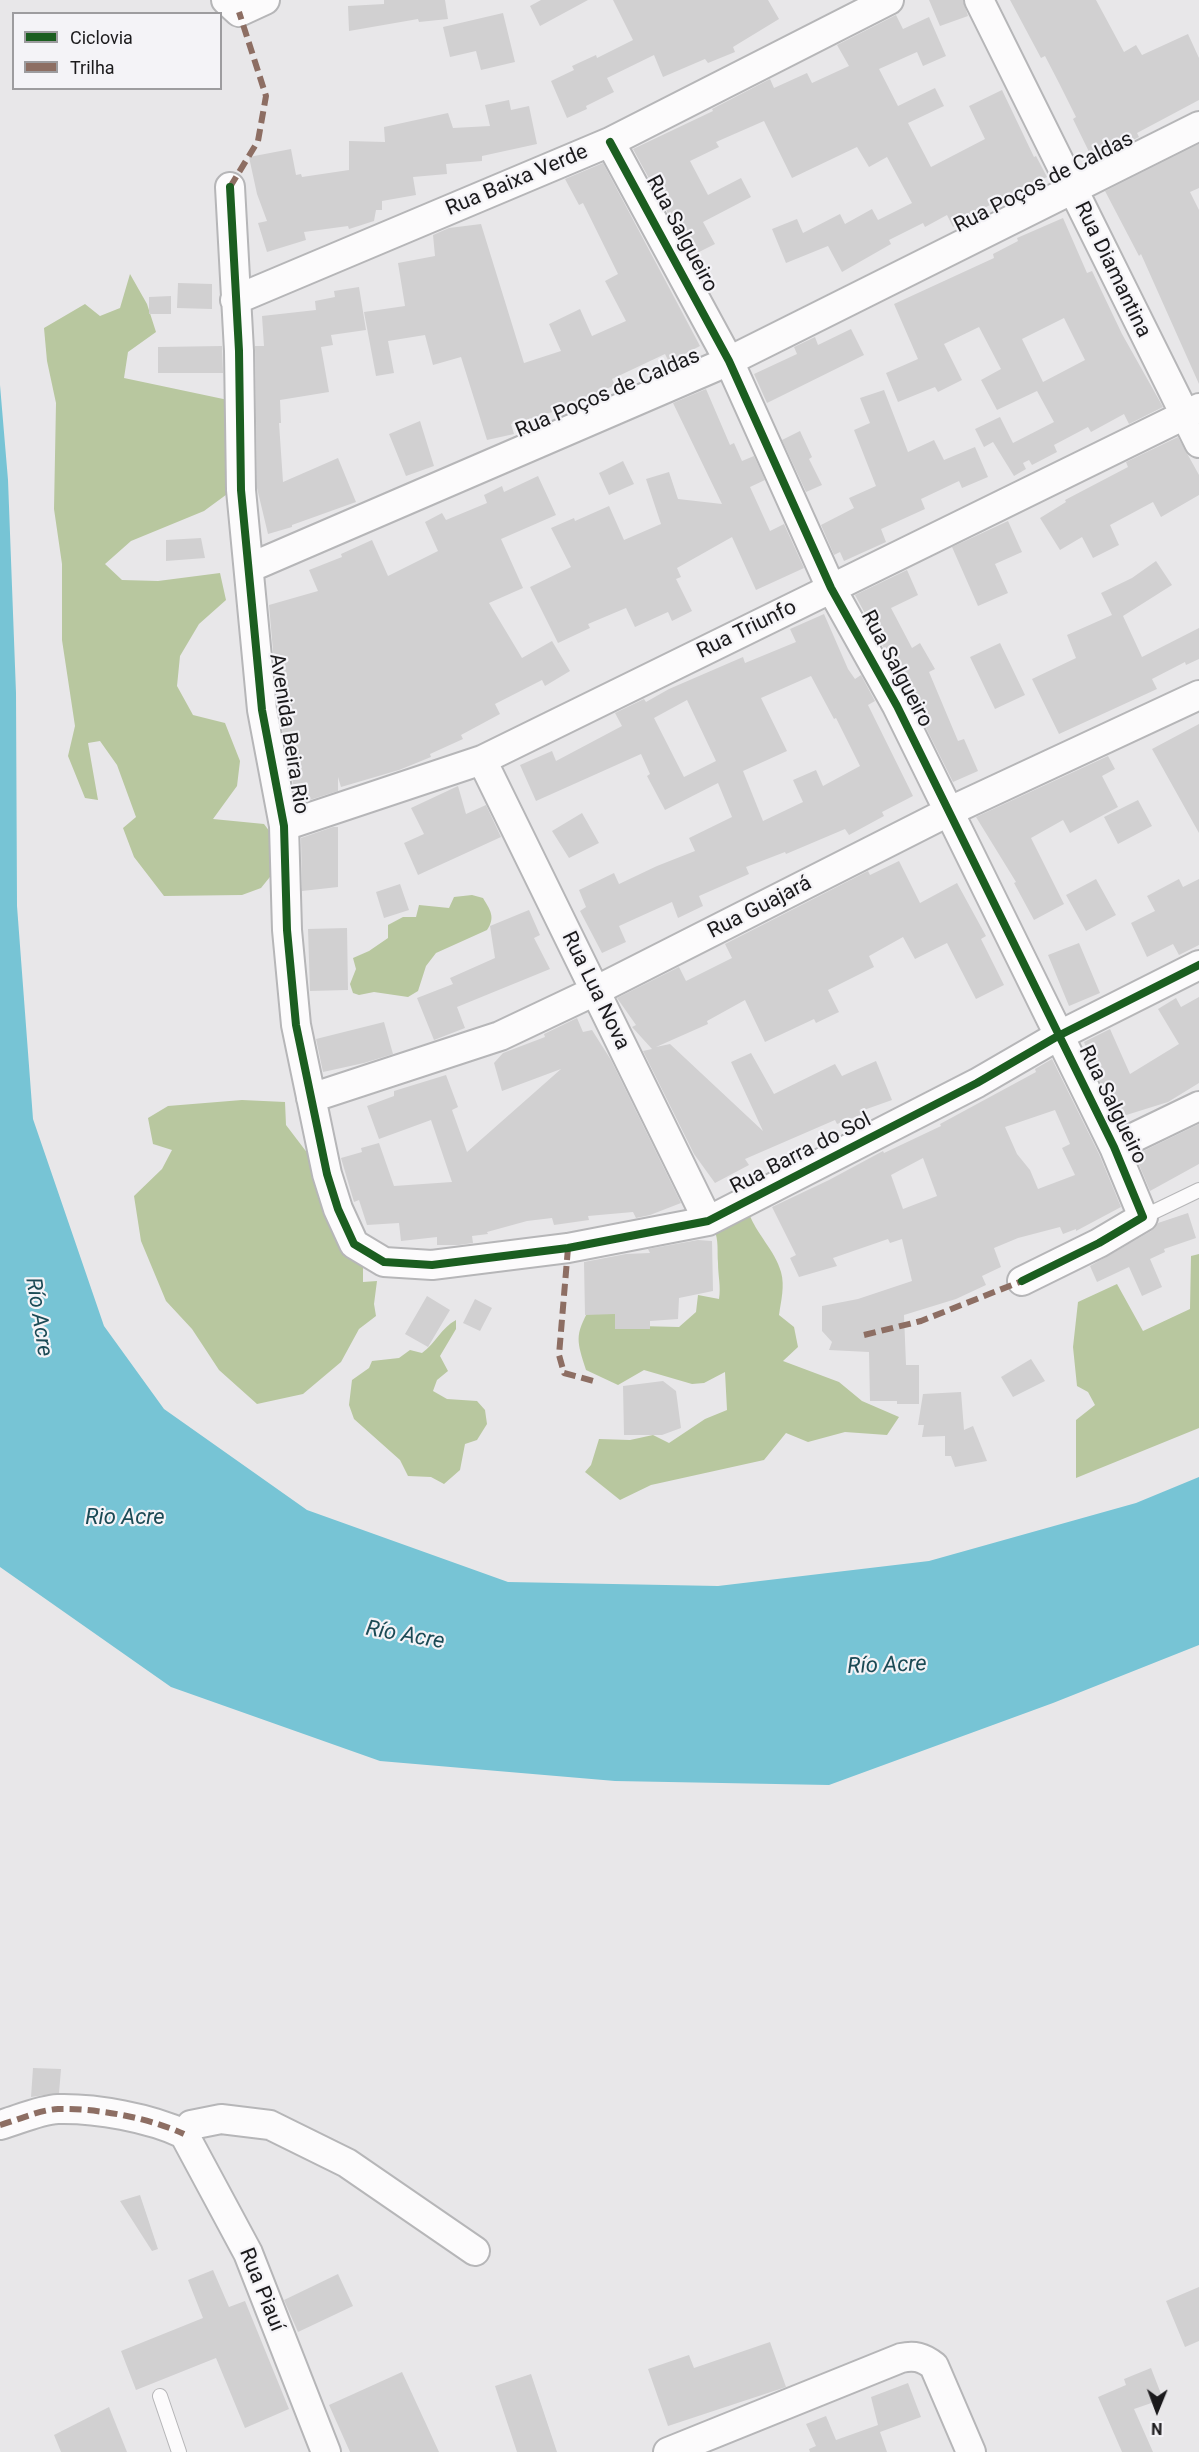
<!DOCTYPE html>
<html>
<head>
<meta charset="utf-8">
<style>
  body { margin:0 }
  #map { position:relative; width:1199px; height:2452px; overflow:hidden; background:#e8e7e9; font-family:Roboto,sans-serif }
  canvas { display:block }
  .legend { position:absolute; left:12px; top:12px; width:210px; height:78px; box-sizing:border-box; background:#f4f3f7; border:2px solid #9d9c9f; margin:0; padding:8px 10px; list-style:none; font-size:18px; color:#1b1a1c }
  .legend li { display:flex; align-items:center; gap:12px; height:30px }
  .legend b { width:30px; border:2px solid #9d9c9f }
  .north { position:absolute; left:1127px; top:2380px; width:60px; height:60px; -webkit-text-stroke:4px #f4f3f7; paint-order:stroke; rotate:181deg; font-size:16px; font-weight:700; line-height:24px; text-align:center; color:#1b1a1c }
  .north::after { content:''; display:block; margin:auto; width:21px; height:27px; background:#1b1a1c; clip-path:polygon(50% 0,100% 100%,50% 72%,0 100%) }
</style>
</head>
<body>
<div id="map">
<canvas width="1199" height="2452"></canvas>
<ul class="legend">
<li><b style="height:8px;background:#1b5e20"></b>Ciclovia</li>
<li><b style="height:8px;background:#8d6e63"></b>Trilha</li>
</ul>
<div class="north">N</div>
</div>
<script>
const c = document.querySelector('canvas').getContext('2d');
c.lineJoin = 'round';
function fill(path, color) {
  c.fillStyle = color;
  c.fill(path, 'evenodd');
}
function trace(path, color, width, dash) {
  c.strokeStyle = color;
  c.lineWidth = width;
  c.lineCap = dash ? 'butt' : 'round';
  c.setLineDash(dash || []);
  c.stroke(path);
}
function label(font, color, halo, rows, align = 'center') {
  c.font = font + ' Roboto,sans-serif';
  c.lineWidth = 4.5;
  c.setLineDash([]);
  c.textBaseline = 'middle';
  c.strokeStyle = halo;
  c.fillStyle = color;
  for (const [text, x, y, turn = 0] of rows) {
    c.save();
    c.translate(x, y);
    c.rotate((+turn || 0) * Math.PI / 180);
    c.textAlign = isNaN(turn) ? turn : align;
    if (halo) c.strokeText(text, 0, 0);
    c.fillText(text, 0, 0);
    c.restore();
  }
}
fill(new Path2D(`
  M130 274 147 304 156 332 128 352 124 378 228 400 234 489 204 511 131 541 105 564 122 580 158 581 220 573 226 600 199 624 180 656 177 686 193 715 225 723 240 761 237 786 213 819 264 824 276 840 282 862 261 888 242 895 164 896 134 857 123 828 136 817 117 765 100 741 88 743 98 800 85 798 68 756 75 726 62 640V564L54 509 56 403 47 361 44 328 85 304 100 316 120 308Z
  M472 895 483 898C490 910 496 917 487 930L436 953 426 966 418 991 408 997 374 992 359 995 353 993 350 984 356 969 353 958 369 951 388 938V925L403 917H416L419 905 449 908 454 897Z
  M242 1100 285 1102 286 1125 321 1171 363 1264V1282L377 1281 374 1304 376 1316 359 1329 341 1362 303 1394 257 1404 219 1370 192 1329 166 1301 141 1241 134 1196 162 1169 172 1150 153 1144 148 1118 168 1106Z
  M749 1213C756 1234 775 1250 781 1272 785 1286 781 1301 779 1315L794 1327 798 1347 783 1361 839 1382 862 1401 899 1417 887 1435 845 1432 808 1442 786 1433 764 1460 651 1485 620 1500 585 1472 591 1465 599 1439 630 1440 653 1435 669 1443 705 1419 727 1410 725 1372 704 1383 692 1384 644 1370 618 1385 586 1370C577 1341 574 1336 590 1308L616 1305 639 1326 679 1327 696 1312 698 1295 719 1299C721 1286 718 1276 718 1263 717 1250 719 1241 714 1229Z
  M1199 1254V1428L1076 1478V1420L1095 1405 1088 1392 1077 1386 1073 1347 1078 1302 1117 1284 1143 1331 1190 1309 1191 1256Z
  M456 1320V1329L440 1356 448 1371 437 1380 433 1391 447 1399 477 1401 485 1410 487 1424 477 1440 465 1444 460 1470 444 1484 431 1477 408 1476 400 1460 354 1419 349 1405 352 1380 369 1368 372 1361 399 1358 410 1350 422 1353C436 1343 441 1328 456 1320Z`), '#b8c79f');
fill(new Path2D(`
  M0 385 8 480 16 693 17 906 33 1119 104 1326 164 1409 307 1510 508 1582 718 1586 929 1561 1136 1503 1199 1477V1645L1053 1703 829 1785 615 1781 380 1761 171 1687 0 1567Z`), '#77c4d5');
fill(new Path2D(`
  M384 0H445L448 19 419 22 418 19 349 31 348 6 384 4Z
  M541 0H588L540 26 530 6Z
  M613 0H768L779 19 733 47 735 52 708 63 705 59 663 77 654 55 607 78 614 92 586 106 587 109 567 118 551 81 574 70 572 66 596 55 597 58 633 40Z
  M929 0H963L968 16 940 26Z
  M1010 0H1096L1124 52 1136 45 1142 55 1188 34 1199 58V100L1137 133 1139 137 1093 160 1073 119 1076 117 1059 83 1045 56 1041 58Z
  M503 13 515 62 481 70 476 51 450 57 443 27Z
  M896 15 903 29 929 17 946 56 923 66 917 52 879 69 898 106 935 88 944 106 908 123 931 167 985 139 969 106 1002 90 1034 157 1036 156 1047 177 982 209 984 212 953 227 947 215 925 227 923 223 889 240 891 244 842 272 828 246 786 263 772 229 797 219 803 233 840 214 845 224 872 209 878 220 912 203 887 157 869 167 857 147 792 178 764 121 716 142 719 147 690 161 708 195 741 178 751 197 703 222 715 244 693 255 680 231 678 232 633 149 713 111 712 109 770 79 774 88 807 73 812 83 849 66 837 45Z
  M509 100 511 110 529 106 537 144 482 156V161L446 164 447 174 413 177 416 195 382 201V210H376L374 221 349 229 348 226 304 232 306 240 267 252 258 223 267 221 257 194 249 157 291 149 296 175 301 174 302 177 349 170V141L385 142 384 127 448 113 453 128 490 126 485 105Z
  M1199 144V188L1190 192 1199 210V384L1141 254 1139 256 1105 191Z
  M603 163 700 346 669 362 665 354 612 379 615 385 576 403 577 405 511 424 514 434 487 440 461 357 433 365 425 335 388 341 394 373 376 376 364 312 405 306 398 263 435 256 433 235 449 228 481 224 524 363 561 351 549 324 580 309 592 336 626 321 605 281 618 274 583 203 579 205 565 179Z
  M1063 218 1087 273 1092 271 1122 334 1163 407 1129 424 1124 414 1091 432 1088 427 1054 445 1057 452 1032 465 1029 460 1023 463 1026 469 1014 476 993 442 984 447 975 429 1000 417 1013 443 1054 422 1037 391 997 410 981 380 1001 369 979 327 944 344 962 380 938 392 935 387 898 402 886 373 918 359 894 304 994 258 993 254 1018 241 1017 238ZM1064 318 1085 360 1043 382 1022 339Z
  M178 283 212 284V309L177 308Z
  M359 287 366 330 331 335 333 345 321 347 329 392 280 400 281 423H279L283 482 338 458 356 502 292 525V527L268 534 257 488 255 346H264L262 316 316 310 315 301 335 297 334 291Z
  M171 296V314H149V297Z
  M851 329 864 355 767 403 754 374 797 354 794 347 815 337 818 345Z
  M222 346 223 373H158V347Z
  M706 389 730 445 734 443 742 461 754 456 765 480 750 487 770 531 784 524 804 568 756 590 732 537 677 568 681 577 676 579 692 611 672 621 668 612 635 627 626 608 588 624 590 628 558 643 530 587 571 567 551 528 574 518 575 521 609 506 624 540 661 524 646 479 669 472 678 499 722 504 673 403Z
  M884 390 908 452 934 440 944 460 975 447 988 477 962 488 959 481 921 499 925 509 881 529 886 542 844 561 840 552 834 555 821 525 854 508 849 498 876 486 854 430 870 423 860 398Z
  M420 421 434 466 406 476 389 434Z
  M800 431 812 457 809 459 822 485 806 492 782 440Z
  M1178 437 1199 475V495L1161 517 1153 502 1110 525 1119 545 1093 558 1082 537 1060 550 1040 518 1066 502 1065 500 1128 467 1126 462Z
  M623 461 634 484 609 495 599 473Z
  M538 476 556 515 501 539 523 588 489 603 522 658 552 641 570 671 545 686 542 680 495 704 500 714 461 735 463 739 430 754 431 757 399 770 341 787 338 777V791L297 804 278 708 269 605 318 591 309 570 342 557 341 554 372 540 388 576 438 551 425 522 442 513 446 520 487 503 484 495 502 486 504 492Z
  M1008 521 1022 552 995 564 1008 593 978 606 952 547Z
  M201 538 205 558 166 561V540Z
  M1156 561 1172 585 1123 616 1142 657 1199 628V659L1186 665 1185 662 1152 679 1157 689 1059 734 1032 679 1076 658 1067 635 1112 615 1101 593 1132 578Z
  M907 570 918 595 891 608 912 648 920 643 935 669 929 672 958 741 964 739 978 771 953 782 911 698 855 595Z
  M824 614 848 669 855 679 861 675 875 701 868 705 913 796 882 812 884 816 849 835 845 829 786 854 785 852 746 867 749 874 699 896 703 906 678 918 672 902 619 926 626 942 602 953 580 911 586 907 579 890 614 873 619 884 657 866 695 851 689 838 732 817 718 783 665 810 647 776 650 774 641 754 536 801 520 765 552 751 556 761 622 726 615 713 644 699 646 702 669 689 743 657 745 663 796 642 790 629ZM811 676 834 719 836 718 860 766 823 786 816 770 793 780 803 802 763 821 743 771 787 751 761 698ZM687 700 716 761 684 777 654 718Z
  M1000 643 1025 695 995 709 970 657Z
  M1199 724V833L1152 749Z
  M1108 756 1115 769 1102 776 1118 807 1070 833 1063 820 1031 838 1064 904 1034 920 1014 883 1016 882 976 817Z
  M458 786 466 814 486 805 501 837 418 875 404 843 424 834 411 808Z
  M1138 800 1152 826 1118 844 1104 817Z
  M582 813 599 843 569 858 552 831Z
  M333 827H338V887L302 891 301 838Z
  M899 861 920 903 957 883 986 936 981 939 1004 985 976 999 947 943 915 959 903 937 869 956 874 967 828 990 839 1012 816 1023 814 1019 765 1042 745 1000 707 1021 708 1024 656 1047 670 1044 763 1131 731 1062 751 1053 774 1094 835 1064 842 1076 876 1061 892 1100 861 1111 863 1114 837 1124 835 1120 745 1159 749 1165 715 1183 694 1154 643 1051 652 1049 632 1027 636 1025 617 998 679 967 686 981 732 958 725 944 868 871 870 875Z
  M1096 879 1116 915 1086 931 1066 895Z
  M1179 879 1183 887 1199 879V945L1179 955 1173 944 1147 957 1131 923 1155 911 1147 896Z
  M400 884 409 910 384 918 376 892Z
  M529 910 540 935 534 938 550 969 457 1007 465 1028 434 1040 417 998 453 984 450 978 495 958 490 926Z
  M347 928 348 990 310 991 308 929Z
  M1079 943 1100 993 1069 1006 1048 955Z
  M1199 997V1083L1168 1102 1120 1117 1110 1085 1103 1088 1083 1047H1086L1084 1042 1110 1029 1130 1074 1179 1044 1158 1009 1176 998 1181 1007Z
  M577 1018 583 1032 592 1030 611 1060 681 1203 650 1215 636 1218 633 1212 588 1216 589 1220 554 1225 552 1218 527 1221 487 1232 488 1234 472 1236 473 1243 459 1245H437V1237L401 1241 399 1223 367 1225 359 1200 354 1202 341 1158 362 1152 361 1148 379 1143 394 1186 452 1182 431 1120 379 1139 367 1106 394 1096V1091L446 1075 458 1107 452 1110 467 1152 561 1069 502 1091 494 1063 503 1053 545 1037 544 1034Z
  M384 1022 393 1054 364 1063 323 1072 316 1039Z
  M1052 1059 1099 1154 1121 1207 1076 1231V1229L1063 1234 1060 1227 1018 1238 994 1248 1001 1267 982 1276 986 1285 956 1299 904 1315 906 1365H919V1404H897V1401H870L869 1352 829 1350 832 1342 822 1331V1306L858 1299 912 1281 902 1239 890 1243 888 1239 833 1258 837 1266 799 1277 790 1258 796 1255 772 1207 829 1180 883 1151 884 1153 941 1126 940 1124 1036 1072 1035 1069ZM1055 1110 1070 1144 1062 1148 1075 1175 1038 1189 1030 1170 1017 1154 1005 1127ZM923 1158 937 1196 903 1209 891 1175Z
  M1199 1124V1164L1150 1191 1135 1155Z
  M1188 1213 1196 1238 1164 1249 1165 1252 1150 1259 1162 1287 1142 1296 1129 1267 1097 1282 1090 1266 1151 1231 1158 1223Z
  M698 1240 712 1241 713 1291 679 1298 678 1319 650 1321V1329H615V1314L585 1315 584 1262 626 1254 650 1253 648 1249Z
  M427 1296 450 1310 428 1347 405 1334Z
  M475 1299 492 1308 480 1331 463 1323Z
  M1031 1359 1045 1381 1013 1397 1001 1377Z
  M663 1381 676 1391 681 1428 662 1435H624L623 1386Z
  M961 1392 964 1430 973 1426 987 1461 955 1467 951 1456H945V1436L922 1437 924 1425H918L923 1394Z
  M33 2068 61 2069 59 2093 31 2097Z
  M140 2195 158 2249 152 2251 120 2201Z
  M213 2270 229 2307 245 2301 289 2409 245 2428 216 2358 136 2390 121 2351 203 2318 188 2280Z
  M338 2274 353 2306 298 2332 284 2300Z
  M1199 2287V2341L1185 2347 1166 2301Z
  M770 2342 786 2387 668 2426 648 2369 689 2355 694 2368Z
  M1151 2368 1163 2399 1134 2409 1153 2452H1122L1098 2397 1126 2385 1124 2379Z
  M402 2372 439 2452H350L329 2405Z
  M531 2374 557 2452H517L495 2386Z
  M908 2383 921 2417 880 2432 887 2452H810L809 2449 816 2446 806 2424 826 2416 836 2440 878 2425 871 2397Z
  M109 2407 127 2452H61L54 2435Z`), '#d1d0d1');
const lane = new Path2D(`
  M1143 1217 1199 1190
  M160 2396 179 2452`);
const street = new Path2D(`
  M226 0 239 12 265 0
  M979 0 1199 443
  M610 142 729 361 831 588 897 706 1114 1147 1143 1217 1099 1243 1022 1281
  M230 187 239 351 241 490 262 710 284 826 287 930 296 1025 327 1174 338 1209 354 1244 384 1262 432 1265 568 1248 708 1221 977 1083 1058 1036 1199 965
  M235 300 610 142 889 0
  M249 568 729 361 1199 126
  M482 760 708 1221
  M284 826 482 760 1199 408
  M311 1098 500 1036 595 991 948 812 1199 695
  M1114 1147 1199 1106
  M0 2125C18 2120 39 2110 58 2109 96 2108 150 2118 184 2134
  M184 2134 248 2253 326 2452
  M184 2134 191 2125 221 2119 270 2125 347 2163 475 2251
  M668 2452 901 2358C914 2355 923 2357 934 2366L971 2452`);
trace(lane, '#b6b6b8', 16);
trace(street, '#b6b6b8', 32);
trace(lane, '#fcfbfc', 14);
trace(street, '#fcfbfc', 28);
trace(new Path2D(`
  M230 187 258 141 266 96 239 12
  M568 1248 559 1355 564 1373 597 1382
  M864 1335 921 1321 1022 1281
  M0 2125C18 2120 39 2110 58 2109 96 2108 150 2118 184 2134`), '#8d6e63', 6, [12, 6]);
trace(new Path2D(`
  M610 142 729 361 831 588 897 706 1114 1147 1143 1217 1099 1243 1022 1281
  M230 187 239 351 241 490 262 710 284 826 287 930 296 1025 327 1174 338 1209 354 1244 384 1262 432 1265 568 1248 708 1221 977 1083 1058 1036 1199 965`), '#1b5e20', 8);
label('21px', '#1b1a1c', '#f4f3f7', [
  ["Rua Baixa Verde",517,181,-23],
  ["Rua Poços de Caldas",1044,183,-27],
  ["Rua Salgueiro",681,234,62],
  ["Rua Diamantina",1112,270,64],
  ["Rua Poços de Caldas",608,394,-23],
  ["Rua Triunfo",747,630,-26],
  ["Rua Salgueiro",896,669,62],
  ["Avenida Beira Rio",288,734,81],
  ["Rua Guajará",760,908,-27],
  ["Rua Lua Nova",595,991,64],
  ["Rua Salgueiro",1112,1105,64],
  ["Rua Barra do Sol",801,1154,-27],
  ["Rua Piauí",261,2290,68]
]);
label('italic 22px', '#1b4a55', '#f4f3f7', [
  ["Río Acre",38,1317,81],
  ["Rio Acre",125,1518],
  ["Río Acre",405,1636,10],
  ["Río Acre",887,1666,-2]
]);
</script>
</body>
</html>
